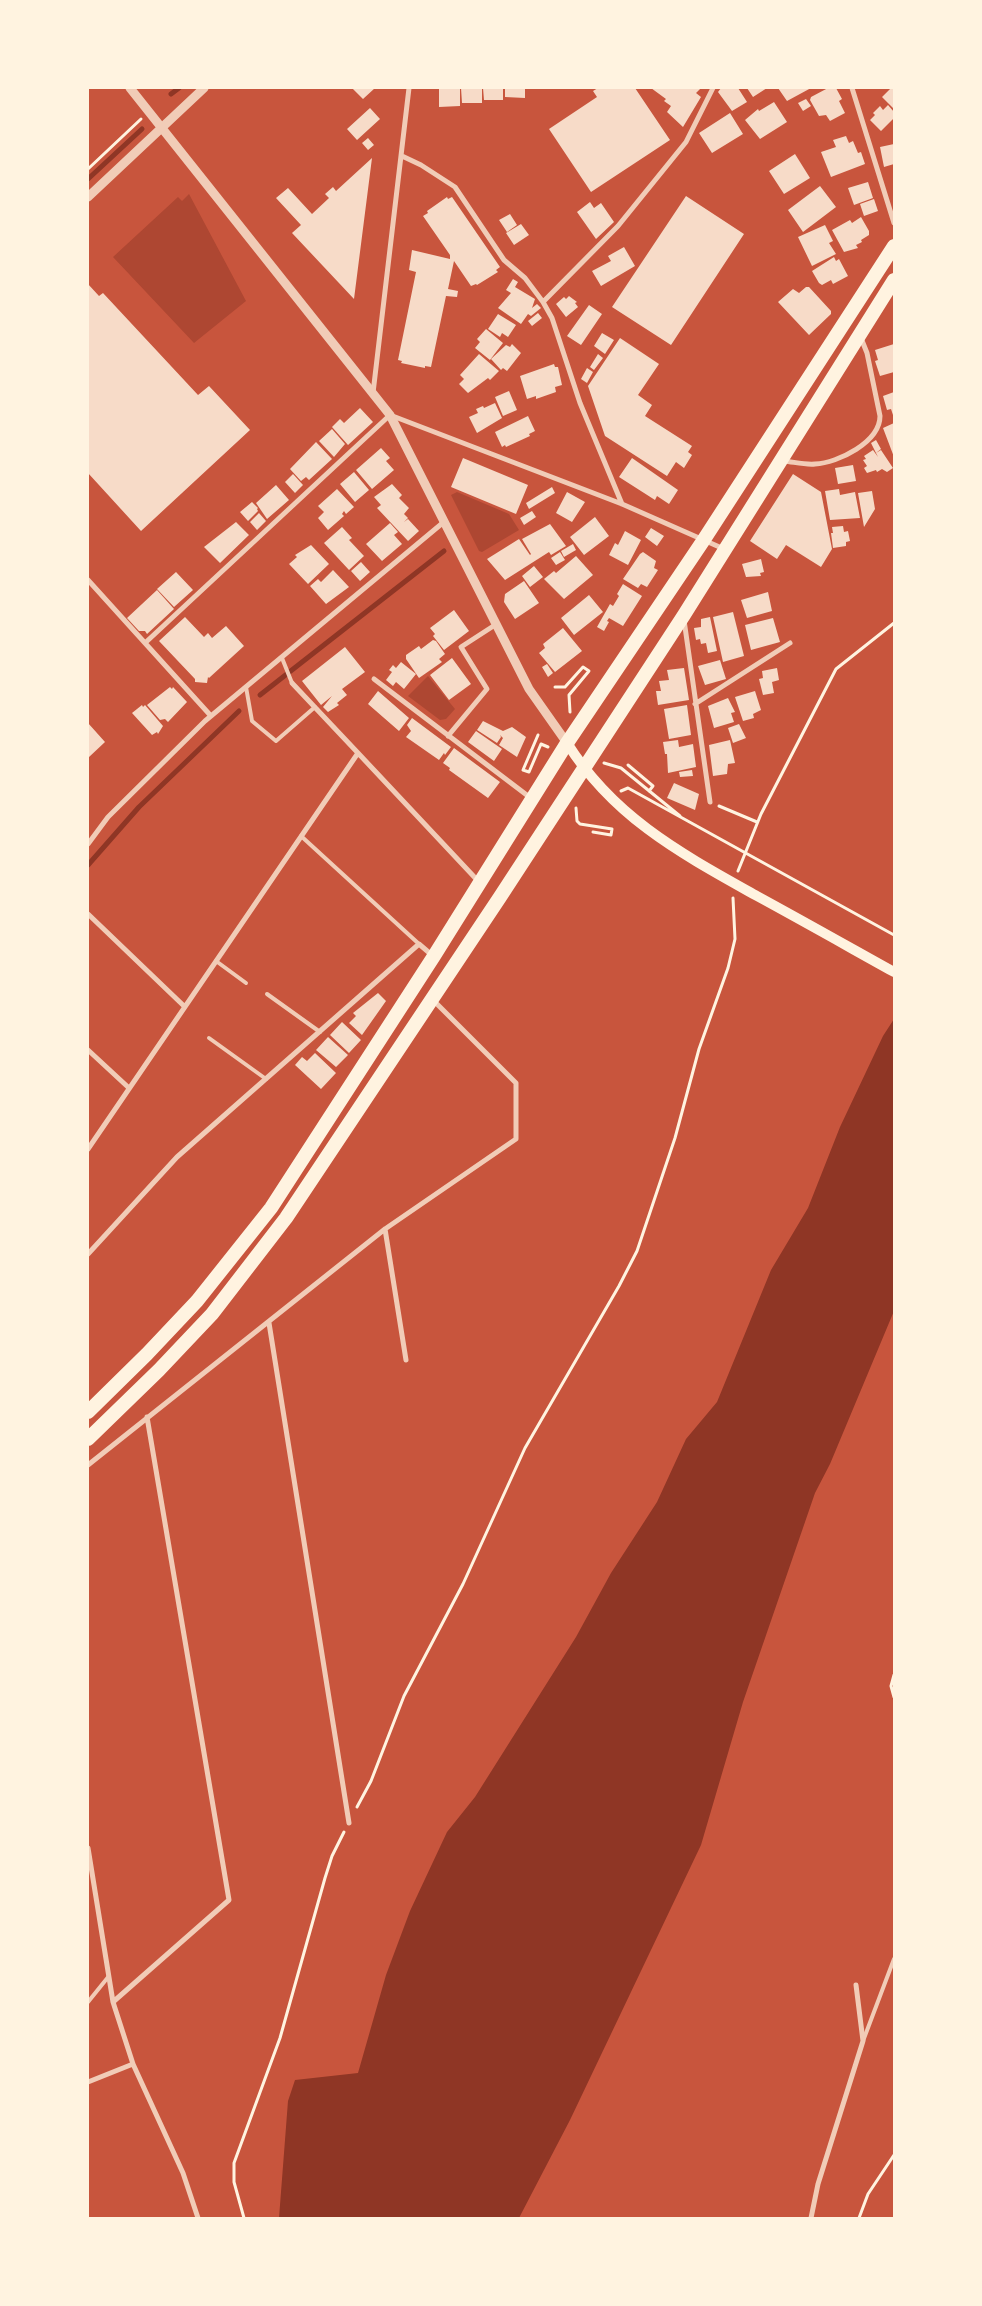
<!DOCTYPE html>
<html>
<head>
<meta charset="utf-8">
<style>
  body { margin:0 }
  #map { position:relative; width:982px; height:2306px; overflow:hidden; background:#c8553d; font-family:Ubuntu,sans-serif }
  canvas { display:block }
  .frame { position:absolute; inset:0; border:89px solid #fff3e0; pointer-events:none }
</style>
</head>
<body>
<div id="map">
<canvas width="982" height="2306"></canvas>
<div class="frame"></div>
</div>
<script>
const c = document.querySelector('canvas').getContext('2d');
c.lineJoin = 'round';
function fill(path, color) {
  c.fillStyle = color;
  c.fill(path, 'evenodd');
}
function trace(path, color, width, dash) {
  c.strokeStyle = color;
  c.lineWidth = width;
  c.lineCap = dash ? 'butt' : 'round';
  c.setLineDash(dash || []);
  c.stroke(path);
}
fill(new Path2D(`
  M189 194 246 301 194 343 113 257 178 197 182 201Z
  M457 492 509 514 519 530 482 552 479 551 451 495Z
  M428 676 455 709 446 719 440 720 408 696Z`), '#ae4732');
fill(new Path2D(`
  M894 1019V1311L830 1464 815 1493 743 1702 701 1845 570 2120 519 2218H279L288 2101 295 2080 358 2073 386 1975 410 1911 447 1832 475 1797 576 1637 611 1573 657 1502 686 1439 717 1402 771 1270 808 1208 840 1127 883 1036Z`), '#8f3625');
trace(new Path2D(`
  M171 94 179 88
  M88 179 142 129
  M260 695 444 551
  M88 865 139 807 239 711`), '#8f3625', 5);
fill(new Path2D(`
  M352 88H375L363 99Z
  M439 88H460V106L439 107Z
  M461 88H482V103H462Z
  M483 88H503V100H484Z
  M505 88H525V98L505 97Z
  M598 88H635L670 140 591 192 549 129 597 97 593 91Z
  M651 88H701L696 93 701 97 683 127 667 112 671 106 664 101 666 99Z
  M721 88H738L747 102 732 111 718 92Z
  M747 88H767L753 97Z
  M778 88H811L787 101Z
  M828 88H836L842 99 839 101 845 113 830 121 826 115 819 116 810 100 811 97Z
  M891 88H894V109L882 97Z
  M806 99 811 106 803 111 798 103Z
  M774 102 787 122 760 139 745 120 758 109 759 111Z
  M888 105 894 112V118L881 131 870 120 875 115 873 113 880 106 883 110Z
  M370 108 380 119 357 140 347 129Z
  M730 113 743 134 712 153 699 133Z
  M846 136 849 143 853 141 858 153 861 152 865 164 831 177 821 152 836 147 833 140Z
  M368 138 374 145 368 150 362 143Z
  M894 144V164L884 167 880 147Z
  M795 154 810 178 784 194 769 171Z
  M372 158 354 299 292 233 301 225 276 198 288 188 312 214 329 198 325 194 333 187 336 191Z
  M868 182 873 198 854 205 848 188Z
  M820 186 836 207 803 232 788 210Z
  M686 196 744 234 671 345 612 307Z
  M447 197 448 199 452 197 500 267 496 270 498 272 477 285 476 284 471 286 454 261 448 289 458 291 457 297 446 296 431 367 425 366V368L401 363 402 361 398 360 416 272 409 270 412 250 450 259V255L423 216 428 213 427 211Z
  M874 199 878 211 864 216 860 204Z
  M590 202 594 208 601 203 614 222 596 239 577 212Z
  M510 214 517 225 507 232 499 220Z
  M861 217 869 231V235L861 240 862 242 856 245 858 248 844 252 832 230 850 220 852 223Z
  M521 224 529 235 514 245 506 233Z
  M825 225 833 241 829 243 836 254 812 266 798 237Z
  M624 247 635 266 601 286 592 271 611 261 608 256Z
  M834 257 836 261 839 259 848 276 833 284 831 280 822 285 819 283 812 271Z
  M513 279 518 282 515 287 535 299 532 308 537 304 541 308 531 316 528 314 521 324 498 308 511 293 506 290Z
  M88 284 99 296 103 293 198 395 209 386 250 430 141 531 88 473Z
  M806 287H809L831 311V314L809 335 778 302 793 289 799 293Z
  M569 296 577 302 575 303 578 307 566 317 556 304 564 297 566 299Z
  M589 305 602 314 581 345 567 336Z
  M538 313 542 318 532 326 528 321Z
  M498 314 516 325 508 337 502 333 500 337 488 329Z
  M486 329 503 343 490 360 475 348 480 342 477 339Z
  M602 333 614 340 605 354 594 346Z
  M620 338 659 364 638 395 652 405 645 416 692 446 688 452 692 455 684 468 676 462 667 476 605 436 588 386Z
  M512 344 521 353 507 371 503 368 501 370 491 359 506 345 510 347Z
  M894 344V372L880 376 875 361 878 360 875 350Z
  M479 354 499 371 490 380 488 378 468 393 459 384 464 379 460 375Z
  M598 354 603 358 594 370 590 367Z
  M554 364 555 367H558L562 385 555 387 556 392 536 399V396L527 399 520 376Z
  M587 368 593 372 587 383 581 379Z
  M509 391 517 410 503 416 495 397Z
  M894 392V418L891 409 887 410 883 396Z
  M495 403 502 418 477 433 469 417 478 413 476 409 483 406 484 408Z
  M360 408 373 422 348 445 332 427 340 419 344 423Z
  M528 416 535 431 529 434 530 436 506 447 505 445 502 447 495 432Z
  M894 423V457L883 428Z
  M332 429 345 444 334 457 319 441Z
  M876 440 881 449 876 453 871 443Z
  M316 442 332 459 309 480 306 477 301 481 290 469Z
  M381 448 390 458 386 461 394 470 372 489 356 470Z
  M873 450 878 457 876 453 881 450 893 468 887 472 882 469 877 472 876 470 867 473 864 468 867 466 863 460 866 459 864 456Z
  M463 458 528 485 516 514 451 487Z
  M632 458 678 490 669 504 657 496 655 500 619 477Z
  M853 465 856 481 838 484 835 468Z
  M354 472 369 490 355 502 340 484Z
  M293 474 303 485 295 493 285 482Z
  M793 474 821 492 832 549 821 567 786 545 777 559 750 541Z
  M392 484 402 495 399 498 409 508 404 514 408 518 404 522 408 519 419 531 408 541 377 508 381 505 374 497Z
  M276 485 289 500 267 519 256 503Z
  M552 487 555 493 529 509 526 503Z
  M337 489 354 507 346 514 344 511 342 514 344 516 328 530 318 518 324 512 318 506Z
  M839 489 840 495 855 492 860 518 830 520 825 491Z
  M872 491 875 509 864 527 858 493Z
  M567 492 585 502 572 522 556 513Z
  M252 502 258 508 257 509 258 511 248 521 240 512Z
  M532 511 536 517 524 525 520 518Z
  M259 513 266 521 257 530 250 522Z
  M595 517 609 536 584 555 570 537Z
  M236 522 249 535 220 563 204 547Z
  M390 523 398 532 394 535 402 544 382 561 366 544Z
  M550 524 566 546 551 555 549 552 505 580 487 559 519 539 530 555 531 554 522 539Z
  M843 526 844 532 848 531 850 541 846 542V546L833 548 831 533H833L832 527Z
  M342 527 352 538 349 540 364 556 349 570 324 543Z
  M651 528 664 536 657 546 645 537Z
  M625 531 641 540 628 565 609 555 615 543 618 545Z
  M573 544 576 550 564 557 561 551Z
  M311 545 329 564 308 584 289 564 297 557 295 555Z
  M560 552 565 560 556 565 551 558Z
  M643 552 656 561 654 568 658 570 647 587 641 584 638 588 623 579 640 554Z
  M576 556 593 575 564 599 544 579 554 571 556 573Z
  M761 559 764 572 760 573 761 576 746 577 742 564Z
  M361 562 370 572 360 581 351 571Z
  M534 566 543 577 530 587 522 576Z
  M333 570 349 587 326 604 310 586 318 579 321 582Z
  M176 572 193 590 174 607 157 589Z
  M524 581 539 603 515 619 504 602 505 594Z
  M623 584 642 596 623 626 609 618 607 621 609 622 604 631 597 627 610 604 613 606 619 596 617 594Z
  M157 590 174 609 147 634 145 631H139L127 618Z
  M768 592 772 611 747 618 741 600Z
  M589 595 603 612 574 635 561 618Z
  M454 610 469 631 444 650 433 636 435 634 430 628Z
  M733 612 744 656 723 662 713 617Z
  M185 617 204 637 208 633 212 638 226 626 244 646 209 678 208 677 207 683 195 682V679L159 641Z
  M710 617 717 651 708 653 706 643 701 644 700 639 696 640 694 628 701 627V619Z
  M773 618 780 642 751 650 745 625Z
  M563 628 582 651 555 672 539 653 545 648 543 644Z
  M433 640 436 641 445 654 439 659 442 662 419 678 406 659V655L419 646 421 649Z
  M345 647 365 672 342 689 347 695 337 703 339 705 328 712 323 707 332 696 321 705 302 681Z
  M452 658 471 684 449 700 430 675Z
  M720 660 726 679 705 685 698 666Z
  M401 662 416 674 404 689 396 682 393 686 386 680 392 672 389 670 393 665 396 668Z
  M547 664 553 673 548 677 542 667Z
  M684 668 689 700 658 705 656 691H661L659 681 669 680 667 670Z
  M777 668 779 680 772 682 774 693 763 695 759 679 763 678 762 671Z
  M170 687 172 689 173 687 187 702 168 722 165 719 160 720 147 705Z
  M378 691 409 718 399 731 368 704Z
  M755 691 761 710 753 714 754 718 743 721 735 697Z
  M728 698 735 712 731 713 734 722 714 728 708 706Z
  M142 705 143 707 145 705 163 726 158 734 157 732 152 735 132 713Z
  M687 705 691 735 669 739 664 709Z
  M412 718 451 747 445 755 444 753 439 760 406 737 411 731 407 725Z
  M483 721 503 731 512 727 526 737 517 757 499 745 503 738 500 735 501 737 497 743 477 730Z
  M88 723 105 742 88 758Z
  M739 724 746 738 733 743 728 728Z
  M476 731 502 749 494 761 468 742Z
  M678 740 679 747 693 744 696 767 668 773 667 754H665L663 742Z
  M730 740 735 763 728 764 727 774 713 776 709 745Z
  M454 748 500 782 488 798 449 770 450 768 443 763Z
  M692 770 693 776 680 777 679 772Z
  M674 783 699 794 695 810 667 798Z
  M378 993 386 1001 362 1035 349 1023 356 1016 353 1013Z
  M342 1022 361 1040 349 1053 330 1035Z
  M328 1037 348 1055 336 1067 316 1050Z
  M315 1053 336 1073 321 1089 295 1065 302 1057 307 1061Z`), '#f7dbc8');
trace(new Path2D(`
  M88 169 141 119
  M555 687H565L583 667 589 671 569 695 570 712
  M538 735 523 770 529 772 541 744 548 747
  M604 763 621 768 680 816
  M628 765 653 786 649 791
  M621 791 628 788 894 935
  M719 806 757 822
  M576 808 577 821 580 824 612 829 611 835 593 832
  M738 871 761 814 836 669 894 623
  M894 1675 891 1686 894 1697
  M357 1807 371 1781 404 1696 463 1584 525 1448 619 1286 637 1251 675 1138 699 1049 728 968 735 939 733 898
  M244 2218 234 2182V2163L280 2038 325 1878 332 1856 344 1832
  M859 2218 868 2194 894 2155`), '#fff3e0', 3);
trace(new Path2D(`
  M282 658 292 683
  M246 687 252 721 276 741 315 707
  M301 836 419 944
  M216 961 246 983
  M267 994 320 1032
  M209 1038 266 1079
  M88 2002 109 1976
  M863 2041 894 1959`), '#f1ccb7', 4);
trace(new Path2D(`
  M852 88 894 223
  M402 156 421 165 455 187 504 260 525 278 543 302 552 318 580 403 622 504
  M543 302 618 226 686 142 713 88
  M373 393 409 88
  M784 461C794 462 805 465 815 464 838 463 880 442 880 416L867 353 861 338
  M88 580 211 716
  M684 620 710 802
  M145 643 390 415 622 504 724 549
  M374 679 532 799
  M292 683 358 753
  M695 704 790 643
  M448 736 487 689 461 647 495 625
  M88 844 108 817 205 721 445 521
  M88 914 185 1007
  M88 1050 129 1088
  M88 1149 358 753 479 882
  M385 1229 406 1360
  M88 1254 177 1157 419 944 433 956
  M269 1323 349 1823
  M88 1465 385 1229 516 1139V1083L432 999
  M88 1848 113 2002 133 2064 183 2173 198 2218
  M113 2002 229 1900 147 1417
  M88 2082 133 2064
  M811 2218 818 2184 863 2041 856 1985`), '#f1ccb7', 5);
trace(new Path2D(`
  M130 88 390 415 529 689 567 743
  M88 197 204 88`), '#f1ccb7', 9);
trace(new Path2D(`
  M567 743C614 818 682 854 757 896 803 921 849 947 894 972`), '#fff3e0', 10);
trace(new Path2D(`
  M88 1412 147 1354 197 1301 271 1208 434 956 567 743 703 541 894 246
  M88 1439 159 1370 212 1314 286 1218 500 897 684 615 894 280`), '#fff3e0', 14);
</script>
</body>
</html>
